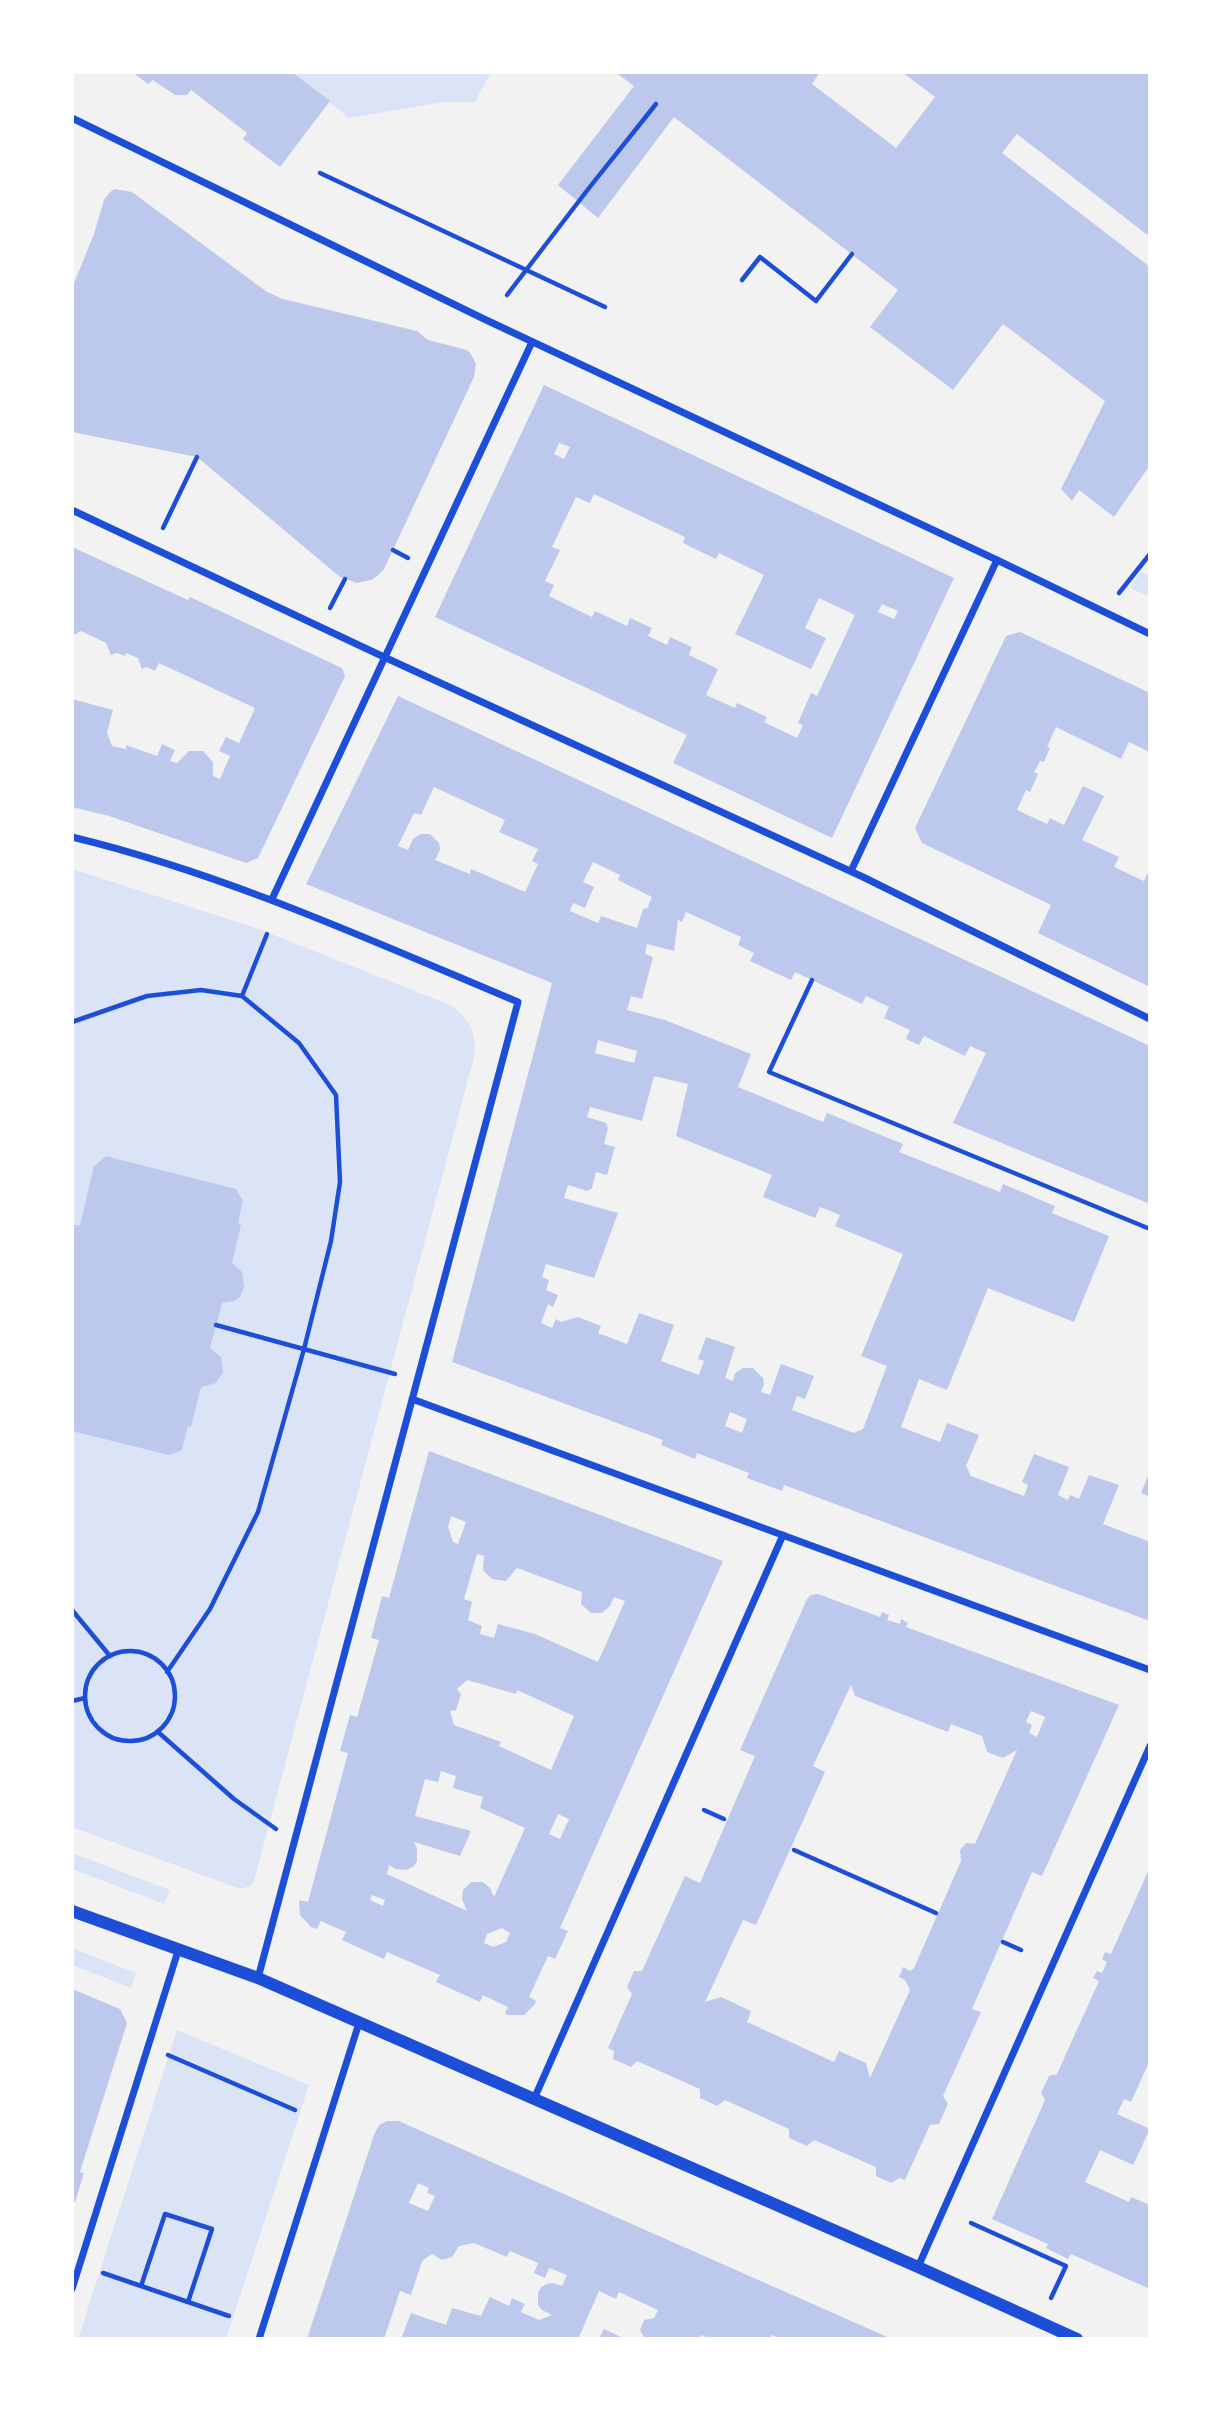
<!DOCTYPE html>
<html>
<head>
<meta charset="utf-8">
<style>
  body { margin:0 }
  #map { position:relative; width:1222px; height:2411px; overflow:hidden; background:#f2f2f2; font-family:Montserrat,sans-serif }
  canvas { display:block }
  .frame { position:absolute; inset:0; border:74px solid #fff; pointer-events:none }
</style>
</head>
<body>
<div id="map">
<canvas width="1222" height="2411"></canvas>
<div class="frame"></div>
</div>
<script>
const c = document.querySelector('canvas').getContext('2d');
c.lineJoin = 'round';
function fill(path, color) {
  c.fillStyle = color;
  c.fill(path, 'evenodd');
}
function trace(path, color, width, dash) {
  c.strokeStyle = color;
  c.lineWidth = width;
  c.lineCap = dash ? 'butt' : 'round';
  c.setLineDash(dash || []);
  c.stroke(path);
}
fill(new Path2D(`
  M295 72H491L475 102H444L349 118 293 73Z
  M1141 571 1148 576 1150 574V597L1132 589 1131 586Z
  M72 869 256 928 450 1005C471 1020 479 1036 473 1061L254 1881 250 1886 240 1889 72 1827Z
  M72 1853 170 1890 164 1904 72 1869Z
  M72 1948 136 1973 131 1988 72 1965Z
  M177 2030 309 2085 226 2339H78Z`), '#dbe4f7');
fill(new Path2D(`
  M132 72H295L293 73 330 101 280 167 243 139 247 133 191 90 187 95H175L153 80 148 84Z
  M615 72H820L812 84 896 148 935 97 902 72H1150V237L1017 134 1002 153 1150 267V465L1114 517 1079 490 1072 501 1061 489 1105 401 1003 324 953 390 870 327 898 290 674 117 598 218 558 185 634 86Z
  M115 189 132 192 267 292 283 299 417 331 428 340 467 350 471 354 476 364 474 377 384 569 377 576 371 580 357 583 340 577 197 457 72 432V288L94 234 104 200 110 192Z
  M544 385 954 578 832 838 673 763 687 735 435 617ZM559 443 570 447 564 459 554 454ZM594 494 685 537 683 543 716 559 719 553 764 575 735 634 811 669 826 638 805 628 819 598 855 615 817 696 811 693 798 723 803 725 797 738 764 722 767 717 737 703 735 708 706 695 718 669 689 655 692 647 670 637 667 645 648 636 652 628 630 618 627 626 595 611 592 617 549 596 554 585 545 581 560 550 552 547 576 497 590 503ZM882 604 898 611 894 619 878 612Z
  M72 547 188 600 190 597 342 668 345 676 258 858 246 863 109 816 72 807V699L113 710 107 733 112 746 126 749V745L157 756 162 744 175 750 170 761 177 763 189 751H203L213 762V776L220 779 230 756 219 751 226 737 239 743 255 708 159 663 155 671 147 667 142 669 138 658 126 653 125 656 117 653 111 655 106 643 81 631 72 636Z
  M1020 632 1150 693V752L1129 742 1121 759 1056 727 1047 747 1050 748 1044 762 1040 761 1034 772 1038 774 1030 792 1026 790 1017 810 1047 824 1050 818 1064 825 1083 786 1104 796 1082 840 1119 857 1114 867 1144 881 1147 874 1150 876V987L1038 933 1051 905 922 843 915 828 1006 636Z
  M398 696 1150 1046V1204L953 1123 986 1053 970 1046 965 1056 924 1036 919 1045 906 1039 910 1030 884 1018 889 1007 866 996 862 1004 795 972 791 980 750 961 754 953 738 945 741 937 686 912 682 922 678 920 674 951 647 944 645 954 653 957 642 999 631 996 627 1010 665 1020 751 1054 738 1087 823 1122 827 1113 903 1144 899 1152 1000 1192 1003 1184 1055 1206 1052 1213 1109 1236 1074 1322 988 1288 947 1390 919 1379 901 1427 940 1442 947 1423 979 1435 966 1466 971 1476 1024 1496 1028 1485 1022 1482 1034 1454 1069 1467 1058 1495 1068 1500 1070 1495 1079 1499 1089 1475 1119 1485 1103 1524 1150 1542V1621L784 1485 782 1491 747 1478 749 1473 697 1453 695 1459 661 1445 663 1440 452 1362 552 983 306 884ZM434 787 505 820 499 832 538 849 532 861 538 864 525 892 471 869 470 874 435 860 440 850 439 843 430 834H420L413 839 408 850 398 846 414 813 421 815ZM593 862 620 875 618 880 652 897 648 906 650 907 643 909 637 928 601 916 598 923 570 911 573 903 585 908 594 887 583 882ZM598 1040 637 1051 634 1063 595 1053ZM654 1076 688 1084 676 1136 772 1175 763 1197 815 1218 820 1207 840 1215 835 1226 903 1254 861 1356 887 1366 863 1429 854 1433 792 1410 797 1396 805 1399 814 1376 781 1364 770 1395 761 1392 764 1384 763 1378 753 1368H743L735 1373 733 1381 725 1378 735 1347 706 1337 698 1359 704 1361 699 1375 661 1361 674 1325 639 1313 627 1344 598 1333 601 1326 578 1317 561 1322 556 1319 552 1328 541 1323 548 1304 553 1307 558 1295 546 1290 549 1280 542 1277 546 1264 594 1278 618 1213 564 1198 568 1185 587 1191 592 1188 596 1172 607 1175 615 1147 604 1144 608 1128 606 1123 587 1117 590 1107 642 1121ZM730 1412 747 1419 742 1433 725 1426Z
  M106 1156 236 1189 243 1201 238 1223 241 1225 232 1263 242 1272 244 1287 240 1297 234 1301 222 1303 210 1348 221 1357 223 1372 216 1383 201 1387 191 1427 188 1426 182 1450 169 1455 72 1431V1225H80L94 1166Z
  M429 1451 723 1561 560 1928 568 1931 555 1959 548 1956 529 1997 536 2001 535 2004 524 2015H507L505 2013 508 2007 483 1995 480 2002 436 1982 440 1975 387 1952 384 1959 342 1940 346 1932 321 1921 317 1929 311 1927 300 1915 299 1900 308 1902 348 1753 340 1751 350 1715 357 1717 379 1640 371 1638 382 1596 389 1598ZM451 1516 466 1522 458 1544 453 1542 448 1527ZM477 1554 484 1556 483 1570 492 1579 506 1581 517 1568 582 1592 581 1604 591 1613H602L610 1606 614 1597 625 1601 598 1662 535 1634 498 1624 494 1638 480 1634 482 1626 468 1620 472 1602 464 1599ZM467 1680 516 1694 517 1690 574 1716 551 1770 499 1746 501 1742 454 1725 450 1711 456 1710 461 1694 457 1689ZM441 1771 456 1776 453 1788 483 1797 480 1808 525 1828 494 1897 490 1888 483 1882H471L463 1890 462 1899 467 1911 387 1874 389 1865 395 1869 407 1870 414 1866 417 1861V1848L414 1842 460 1856 471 1831 415 1816 425 1779 438 1782ZM558 1814 569 1819 560 1839 549 1834ZM372 1895 385 1900 383 1906 370 1900ZM502 1928 510 1933 506 1942 493 1947 484 1943 487 1934Z
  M1150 1471V1497L1141 1493Z
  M818 1594 880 1617 882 1612 889 1615 887 1620 900 1624 901 1619 908 1623 906 1627 1119 1705 1042 1876 1032 1872 972 2009 981 2012 943 2096 948 2104 939 2124 930 2125 905 2180 899 2178 891 2183 876 2176V2167L814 2140 807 2146 789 2138V2129L725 2100 717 2106 700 2098V2089L637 2061 631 2067 613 2059 614 2051 608 2048 632 1994 627 1987 634 1971H642L685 1876 700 1883 755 1756 740 1750 807 1599 811 1595ZM851 1685 855 1696 948 1732 951 1724 982 1736 987 1752 1003 1758 1017 1750 975 1844 966 1843 960 1850 961 1861 914 1968 910 1971 903 1967 899 1977 905 1980 910 1990 870 2078 866 2063 839 2051 834 2062 747 2022 751 2011 721 1997 705 2002 743 1920 756 1925 825 1772 813 1766ZM1031 1711 1045 1717 1037 1737 1029 1733 1032 1725 1026 1722Z
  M1150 1867V2060L1131 2102 1124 2099 1117 2114 1150 2129 1133 2165 1100 2150 1085 2182 1129 2202 1131 2197 1150 2205V2289L1071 2254 1068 2259 1046 2248 1048 2244 992 2219 1045 2100 1041 2093 1049 2076 1057 2074 1099 1981 1093 1978 1097 1971 1102 1973 1107 1962 1102 1959 1105 1952 1111 1954Z
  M72 1989 120 2009 127 2023 80 2172 84 2173 75 2202 72 2201Z
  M387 2121H399L410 2126 892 2339H781L772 2335 770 2339H711L701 2335 700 2339H645L640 2330 644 2320 654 2318 658 2310 619 2292 616 2299 599 2291 579 2337 583 2339H401L411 2313 446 2325 452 2308 481 2316 490 2297 509 2306 512 2298 525 2304 521 2312 539 2320 552 2315 542 2310 538 2305V2293L541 2287 547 2284 553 2283 562 2286 567 2275 549 2268 545 2278 534 2273 538 2263 510 2251 507 2257 474 2243 459 2246 452 2257 442 2260 432 2254 422 2261 411 2295 400 2291 384 2339H307L374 2135 379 2125ZM418 2183 429 2188 427 2193 435 2196 428 2211 409 2203Z
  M604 2329 625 2339H599Z`), '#bdc9ec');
trace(new Path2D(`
  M320 173 605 307
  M742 280 760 257 816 301 852 254
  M507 295 589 188 656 104
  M163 528 197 457
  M393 550 408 558
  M1119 593 1150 554
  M330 608 345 579
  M812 980 769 1072 1150 1229
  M72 1022 147 996 201 990 242 996 267 934
  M216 1325 395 1374
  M72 1610 110 1656
  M85 1696a45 45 0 1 1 90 0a45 45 0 1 1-90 0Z
  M167 1672 210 1609 258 1512 304 1349 331 1241 340 1182 336 1095 299 1043 242 996
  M72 1701 85 1698
  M158 1732 234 1799 276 1829
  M704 1810 724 1819
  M794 1850 936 1913
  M1003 1942 1021 1950
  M168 2055 295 2110
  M971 2223 1066 2266 1051 2298
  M103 2273 229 2316
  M141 2286 165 2214 212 2229 188 2302`), '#1d4ed8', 4.5);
trace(new Path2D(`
  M72 118 484 319 997 560 1150 634
  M72 510 384 657 863 877 1150 1019
  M72 837C226 874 372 941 518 1002L258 1978
  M851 871 997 560
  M272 899 532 342
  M412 1399 1150 1670
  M534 2099 783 1535
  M918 2267 1150 1746
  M72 2289 178 1951
  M259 2339 359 2023`), '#1d4ed8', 7);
trace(new Path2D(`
  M72 1911 258 1978 918 2267 1077 2339`), '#1d4ed8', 12);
</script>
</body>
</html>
